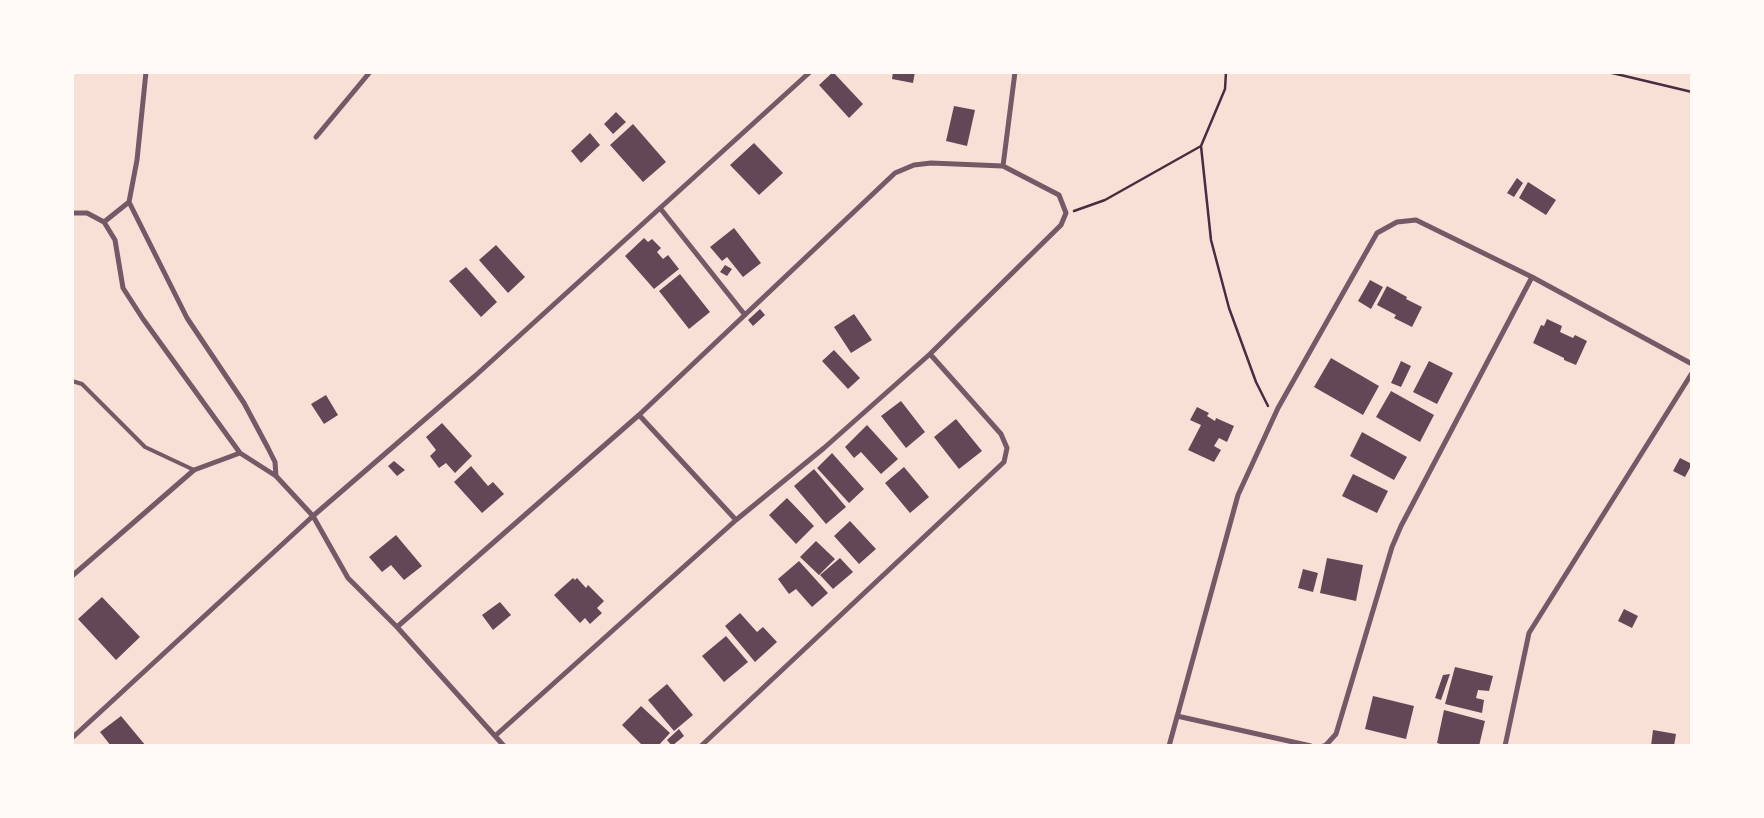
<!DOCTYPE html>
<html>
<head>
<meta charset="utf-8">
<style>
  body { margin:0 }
  #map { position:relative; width:1764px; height:818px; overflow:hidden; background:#f7e1d7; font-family:"Alegreya Sans",sans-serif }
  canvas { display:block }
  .frame { position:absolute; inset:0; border:74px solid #fffaf5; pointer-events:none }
</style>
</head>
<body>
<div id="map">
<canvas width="1764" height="818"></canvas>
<div class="frame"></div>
</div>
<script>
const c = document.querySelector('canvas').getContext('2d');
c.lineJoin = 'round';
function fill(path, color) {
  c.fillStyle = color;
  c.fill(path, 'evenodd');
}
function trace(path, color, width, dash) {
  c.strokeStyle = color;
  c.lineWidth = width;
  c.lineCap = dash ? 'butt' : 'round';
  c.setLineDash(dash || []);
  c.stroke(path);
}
fill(new Path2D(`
  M833 72 863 104 849 118 819 85Z
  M893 72H915L913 83 892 79Z
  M954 106 975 110 967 146 946 141Z
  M616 112 626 122 613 134 604 124Z
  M633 124 666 162 643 182 610 145Z
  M590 133 600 145 581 163 571 151Z
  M754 143 783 173 759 195 730 165Z
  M1517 178 1523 183 1514 197 1507 193Z
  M1528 182 1556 200 1546 215 1519 198Z
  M734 228 761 263 743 277 727 257 722 261 710 247Z
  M644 238 648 242 652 239 661 248 657 252 663 259 668 255 679 269 654 289 625 256Z
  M496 245 525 277 508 293 479 260Z
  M725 265 732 269 727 276 720 272Z
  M466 267 497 302 481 317 449 281Z
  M680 274 710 312 689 329 659 291Z
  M1370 280 1383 287 1371 309 1358 301Z
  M1387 286 1407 297 1406 299 1422 307 1412 327 1394 318 1396 315 1377 305Z
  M760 309 765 315 753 326 748 320Z
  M854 314 872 340 851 353 834 327Z
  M1547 319 1562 326 1560 332 1573 338 1575 335 1587 341 1576 365 1564 360V358L1533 343 1541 325 1544 326Z
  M834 350 860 378 848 389 822 361Z
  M1331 358 1379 386 1363 415 1314 387Z
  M1401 361 1411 366 1401 387 1391 383Z
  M1429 361 1453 373 1437 404 1413 392Z
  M1391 391 1434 415 1420 442 1376 417Z
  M326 395 338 415 324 424 311 404Z
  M901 401 925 432 906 448 881 416Z
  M1197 407 1209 413 1207 416 1215 421 1216 418 1234 426 1227 442 1219 438 1214 446 1221 450 1214 462 1188 450 1201 425 1190 420Z
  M956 419 982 451 959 469 934 437Z
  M442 423 472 456 455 473 446 463 439 468 430 456 436 450 426 437Z
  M867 425 898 459 881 474 861 452 854 458 845 447Z
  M1362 432 1407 457 1394 480 1350 456Z
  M832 453 864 489 849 503 817 468Z
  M1680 458 1692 464 1685 477 1673 471Z
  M394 461 405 470 397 476 388 466Z
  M471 466 488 486 493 482 504 494 482 513 454 482Z
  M904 467 929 497 910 513 885 483Z
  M814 469 846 507 826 524 794 486Z
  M1353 474 1388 491 1377 513 1342 496Z
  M787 498 814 526 796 544 769 515Z
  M850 521 876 549 859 564 834 536Z
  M396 535 422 566 404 580 391 565 382 572 369 557Z
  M816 541 835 559 819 575 800 557Z
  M840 558 853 572 833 589 820 575Z
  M1327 558 1363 565 1356 601 1320 593Z
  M799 561 828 593 812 607 796 589 789 594 778 579Z
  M1303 569 1318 573 1313 592 1298 588Z
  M573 578 575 580 577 578 586 588 588 585 604 601 597 608 602 613 590 624 585 618 580 623 554 595Z
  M102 597 140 637 116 660 78 619Z
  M500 602 511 615 493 630 482 615Z
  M1624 609 1638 616 1632 628 1618 621Z
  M740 613 757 632 763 627 777 642 755 662 725 626Z
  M726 636 748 662 724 682 702 656Z
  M1455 667 1493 676 1489 691 1478 690 1476 698 1484 700 1482 713 1445 704Z
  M1450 674 1441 700 1435 698 1443 675Z
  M667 684 693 715 674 731 648 700Z
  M1373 696 1414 706 1406 739 1365 729Z
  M641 706 670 733 658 746H643L622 725Z
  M1444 710 1485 721 1479 746H1447L1437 743Z
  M121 716 146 746H111L100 732Z
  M679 729 684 736 672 746 667 740Z
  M1653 730 1676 734 1674 746H1651Z`), '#644757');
trace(new Path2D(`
  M1226 72 1225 89 1201 146 1211 240 1229 308 1256 382 1268 406
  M1608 72 1692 92
  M1074 211 1105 200 1201 146`), '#4a2c40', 2.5);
trace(new Path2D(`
  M72 381 82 384 145 447 194 470`), '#755966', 4);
trace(new Path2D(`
  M146 72 137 160 129 202 187 318 244 403 268 448 275 462 276 476
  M316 137 370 72
  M1003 166 1015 72
  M660 208 745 315
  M72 213H87L104 222 115 240 123 288 143 319 240 453 276 476 313 516 348 578 397 627 504 746
  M104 222 129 202
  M639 415 736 520
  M72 576 194 470 240 453
  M397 627 639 415 895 173 914 165 931 163 1003 166 1059 195 1066 213 1061 225 930 354 824 448 736 520 495 736
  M1177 716 1311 746
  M72 738 313 516 475 376 810 72
  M701 746 1004 462 1007 448 1001 434 930 354
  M1169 746 1238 495 1278 408 1377 233 1397 222 1416 220 1532 277 1692 364
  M1323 746 1326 745 1336 734 1392 547 1401 526 1532 277
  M1505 746 1529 633 1692 373`), '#755966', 5);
</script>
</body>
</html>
